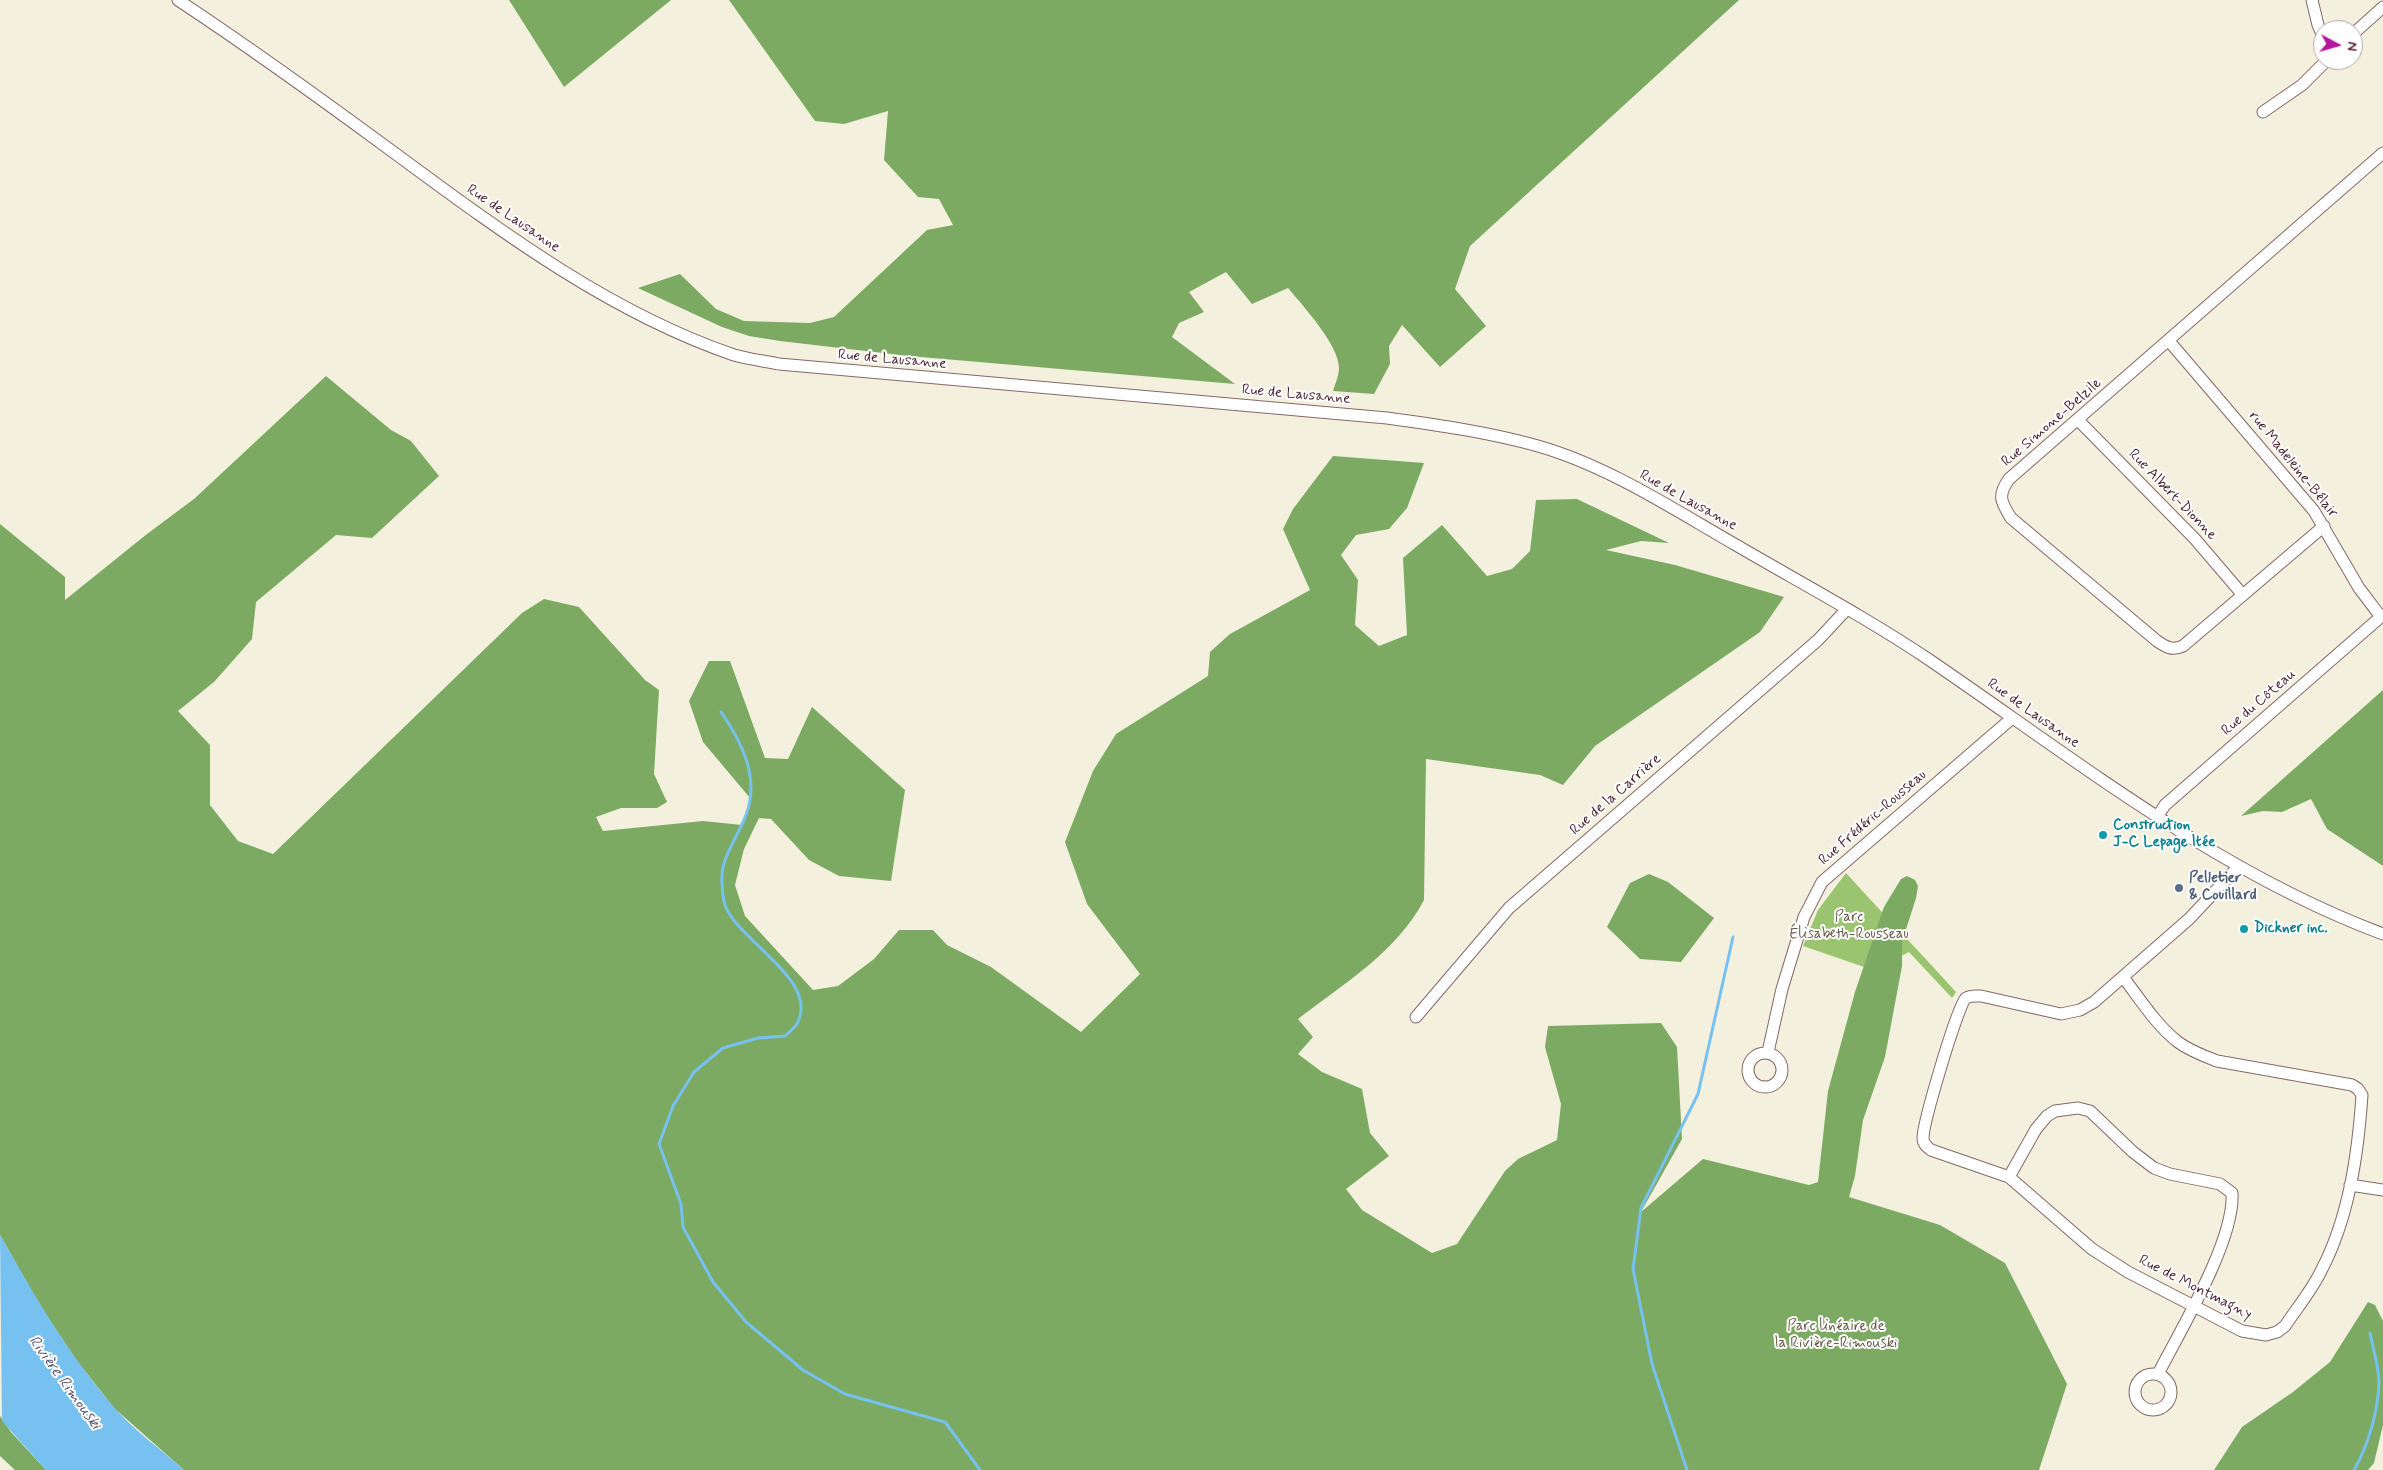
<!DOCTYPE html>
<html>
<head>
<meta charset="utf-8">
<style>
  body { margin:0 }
  #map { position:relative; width:2383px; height:1470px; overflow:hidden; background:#f4f0de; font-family:Mynerve,sans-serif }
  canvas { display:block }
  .north { position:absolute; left:2313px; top:20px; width:50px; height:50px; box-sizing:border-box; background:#fff; border:1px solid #b7a5aa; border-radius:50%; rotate:96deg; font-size:14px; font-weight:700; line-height:20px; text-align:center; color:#4a1f2b }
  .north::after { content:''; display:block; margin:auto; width:18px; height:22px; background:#b5179e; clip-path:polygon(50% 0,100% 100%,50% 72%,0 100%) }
</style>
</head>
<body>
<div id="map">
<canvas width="2383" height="1470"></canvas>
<div class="north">N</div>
</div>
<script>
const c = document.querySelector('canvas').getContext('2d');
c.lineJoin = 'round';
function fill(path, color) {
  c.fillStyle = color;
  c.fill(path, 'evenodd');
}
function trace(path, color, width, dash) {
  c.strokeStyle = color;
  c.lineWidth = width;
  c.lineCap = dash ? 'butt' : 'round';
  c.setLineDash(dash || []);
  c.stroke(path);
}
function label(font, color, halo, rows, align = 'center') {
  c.font = font + ' Mynerve,sans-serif';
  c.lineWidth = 4;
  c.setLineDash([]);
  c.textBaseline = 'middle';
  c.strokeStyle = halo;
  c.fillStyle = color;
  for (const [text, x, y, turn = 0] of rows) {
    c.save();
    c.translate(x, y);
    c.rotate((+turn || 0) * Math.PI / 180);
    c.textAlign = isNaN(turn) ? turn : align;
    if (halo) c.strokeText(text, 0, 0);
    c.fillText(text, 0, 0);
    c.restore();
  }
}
fill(new Path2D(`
  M1846 873C1882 913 1920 952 1956 992L1952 998 1909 952 1873 970 1803 946 1818 910Z`), '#9bc471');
fill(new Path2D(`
  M509 0H671L564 87Z
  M729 0H1739L1470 246 1455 289 1486 326 1440 367 1402 325 1389 346 1390 364 1374 394 1333 391C1335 385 1339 375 1339 368 1339 345 1303 306 1288 288L1252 304 1226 272 1189 292 1204 312 1179 323 1172 337 1235 384 909 356 780 341 749 336 722 327 638 288 680 274 716 309 744 321 810 323 834 317 927 230 953 225 939 199 918 197 884 160 888 111 844 124 815 121Z
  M326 376 391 430 411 441 439 476 372 538 336 535 256 602 252 639 214 682 178 711 210 745V805L238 841 273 854 522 613 544 599 579 607 645 680 659 690 654 774 667 802 657 808H621L596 817 603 831 703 821 742 825 750 798 703 742 689 701 709 661H730L765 758 788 759 812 707 905 790 891 881 839 876 809 860 771 819 759 818 744 849 735 885 745 916 813 990 838 986 874 959 899 930H933L947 945 991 967 1081 1032 1140 974 1087 904 1065 842 1093 771 1116 734 1208 676 1210 652 1230 634 1310 590 1283 529 1293 509 1333 456 1424 463 1407 508 1389 529 1356 535 1341 555 1358 580 1355 625 1379 646 1407 635 1403 558 1442 525 1487 576 1512 569 1530 551 1536 500 1577 499 1669 543 1641 541 1606 550 1675 565 1784 597 1760 632 1595 746 1563 785 1540 775 1426 759 1424 900C1397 952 1343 984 1298 1019L1313 1037 1298 1054 1322 1072 1362 1089 1370 1133 1389 1156 1346 1189 1362 1210 1432 1253 1457 1244 1505 1171 1518 1159 1557 1140 1561 1104 1545 1047 1548 1026 1661 1023 1677 1047 1682 1139 1641 1212 1703 1159 1809 1185 1818 1182 1828 1091 1855 992 1884 907 1901 879 1907 876 1915 880 1918 886 1916 898 1902 942V966L1885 1057 1863 1120 1855 1176 1849 1197 1940 1225 2005 1263 2067 1384 2039 1470H184L114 1408 77 1361 39 1304 0 1235V524L65 577V600L147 534 194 499Z
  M2383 690V866L2327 829 2311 799 2282 812 2263 811 2241 816Z
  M1649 874 1668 882 1714 918 1681 962 1640 959 1607 927 1630 883Z
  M2368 1302 2375 1305 2383 1321V1425L2374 1463 2368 1470H2214L2242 1427 2293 1392 2330 1362Z
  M0 1416 11 1432 46 1470H15L0 1456Z`), '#7caa63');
fill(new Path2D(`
  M0 1235C34 1295 68 1354 113 1406 133 1430 161 1449 184 1470H46L2 1421Z`), '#77c1f0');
trace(new Path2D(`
  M721 712C742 742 760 778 746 815 740 832 727 849 723 867 721 876 722 892 724 901 731 938 819 977 798 1022 796 1027 789 1032 785 1036L758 1038 723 1048 694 1072 673 1106 659 1144 681 1204 683 1227 713 1282 746 1322 803 1370 845 1394 945 1422 980 1470
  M1687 1470 1652 1364 1633 1269 1641 1208 1698 1094 1733 937
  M2354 1470C2368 1446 2378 1412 2379 1383 2379 1367 2373 1349 2370 1333`), '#77c1f0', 3);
const minor = new Path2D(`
  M178 0C249 47 317 96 385 146 494 226 605 311 734 355 748 359 764 361 779 364L1387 418C1438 425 1488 432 1538 446 1608 466 1673 509 1736 545 1801 583 1869 619 1931 661 2076 760 2217 872 2383 934
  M2312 0 2318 25 2323 36
  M2353 34 2383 7
  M2263 112 2302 85 2327 60
  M2169 341 2314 511 2359 588 2381 617
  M2078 420 2195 539 2242 594
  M2324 526 2183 646C2172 651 2166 647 2157 641L2011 518C2001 502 1997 496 2009 479L2383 153
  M2157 817 2165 805 2383 615
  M2123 977C2140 999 2156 1025 2178 1042 2190 1051 2204 1056 2217 1061L2352 1085 2358 1089 2362 1095C2358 1154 2349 1218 2321 1271 2312 1290 2297 1308 2285 1326L2277 1332 2266 1335 2242 1331 2128 1272 2092 1249 2009 1177 1931 1150C1927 1147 1923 1144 1923 1138 1923 1123 1958 1004 1966 998 1971 995 1976 996 1981 996L2061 1014 2080 1010 2094 1002 2189 919 2238 867
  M1416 1017 1509 908 1818 640 1847 609
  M1768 1052 1782 989 1804 917 1822 882 2011 719
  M1748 1070a17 17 0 1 1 34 0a17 17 0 1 1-34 0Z
  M2009 1177 2036 1129 2047 1116 2055 1111 2078 1108 2090 1111 2133 1152 2154 1168 2170 1174 2220 1184 2232 1193C2235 1240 2181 1329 2158 1374
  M2350 1185 2383 1190
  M2135 1392a18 18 0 1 1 36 0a18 18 0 1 1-36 0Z`);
trace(minor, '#86686a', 13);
trace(minor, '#fff', 11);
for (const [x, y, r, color] of [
  [2103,835,5,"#0f9aa8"],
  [2179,888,5,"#5c6f8a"],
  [2244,929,5,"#0f9aa8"]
]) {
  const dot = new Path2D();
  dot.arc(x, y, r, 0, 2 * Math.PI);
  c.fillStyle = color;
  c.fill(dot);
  trace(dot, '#fff', 2);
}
label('15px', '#4a1f2b', '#fff', [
  ["Rue de Lausanne",513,219,34],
  ["Rue de Lausanne",892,360,5],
  ["Rue de Lausanne",1296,395,5],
  ["Rue Simone-Belzile",2052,423,-41],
  ["rue Madeleine-Bélair",2293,465,51],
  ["Rue Albert-Dionne",2172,495,46],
  ["Rue de Lausanne",1688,501,29],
  ["Rue du Côteau",2259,703,-41],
  ["Rue de Lausanne",2033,714,35],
  ["Rue de la Carrière",1616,795,-41],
  ["Rue Frédéric-Rousseau",1873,818,-41],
  ["Rue de Montmagny",2195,1288,27]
]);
label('bold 15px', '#0d838f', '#fff', [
  ["Construction",2113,826],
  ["J-C Lepage ltée",2113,843],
  ["Dickner inc.",2254,929]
], 'left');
label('bold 15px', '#4e5e75', '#fff', [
  ["Pelletier",2189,879],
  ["& Couillard",2189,896]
], 'left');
label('15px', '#665944', '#fff', [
  ["Parc",1849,918],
  ["Élisabeth-Rousseau",1849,935],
  ["Parc linéaire de",1836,1327],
  ["la Rivière-Rimouski",1836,1344]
]);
label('italic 16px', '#5a5870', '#fff', [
  ["Rivière Rimouski",64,1383,54]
]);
</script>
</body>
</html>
